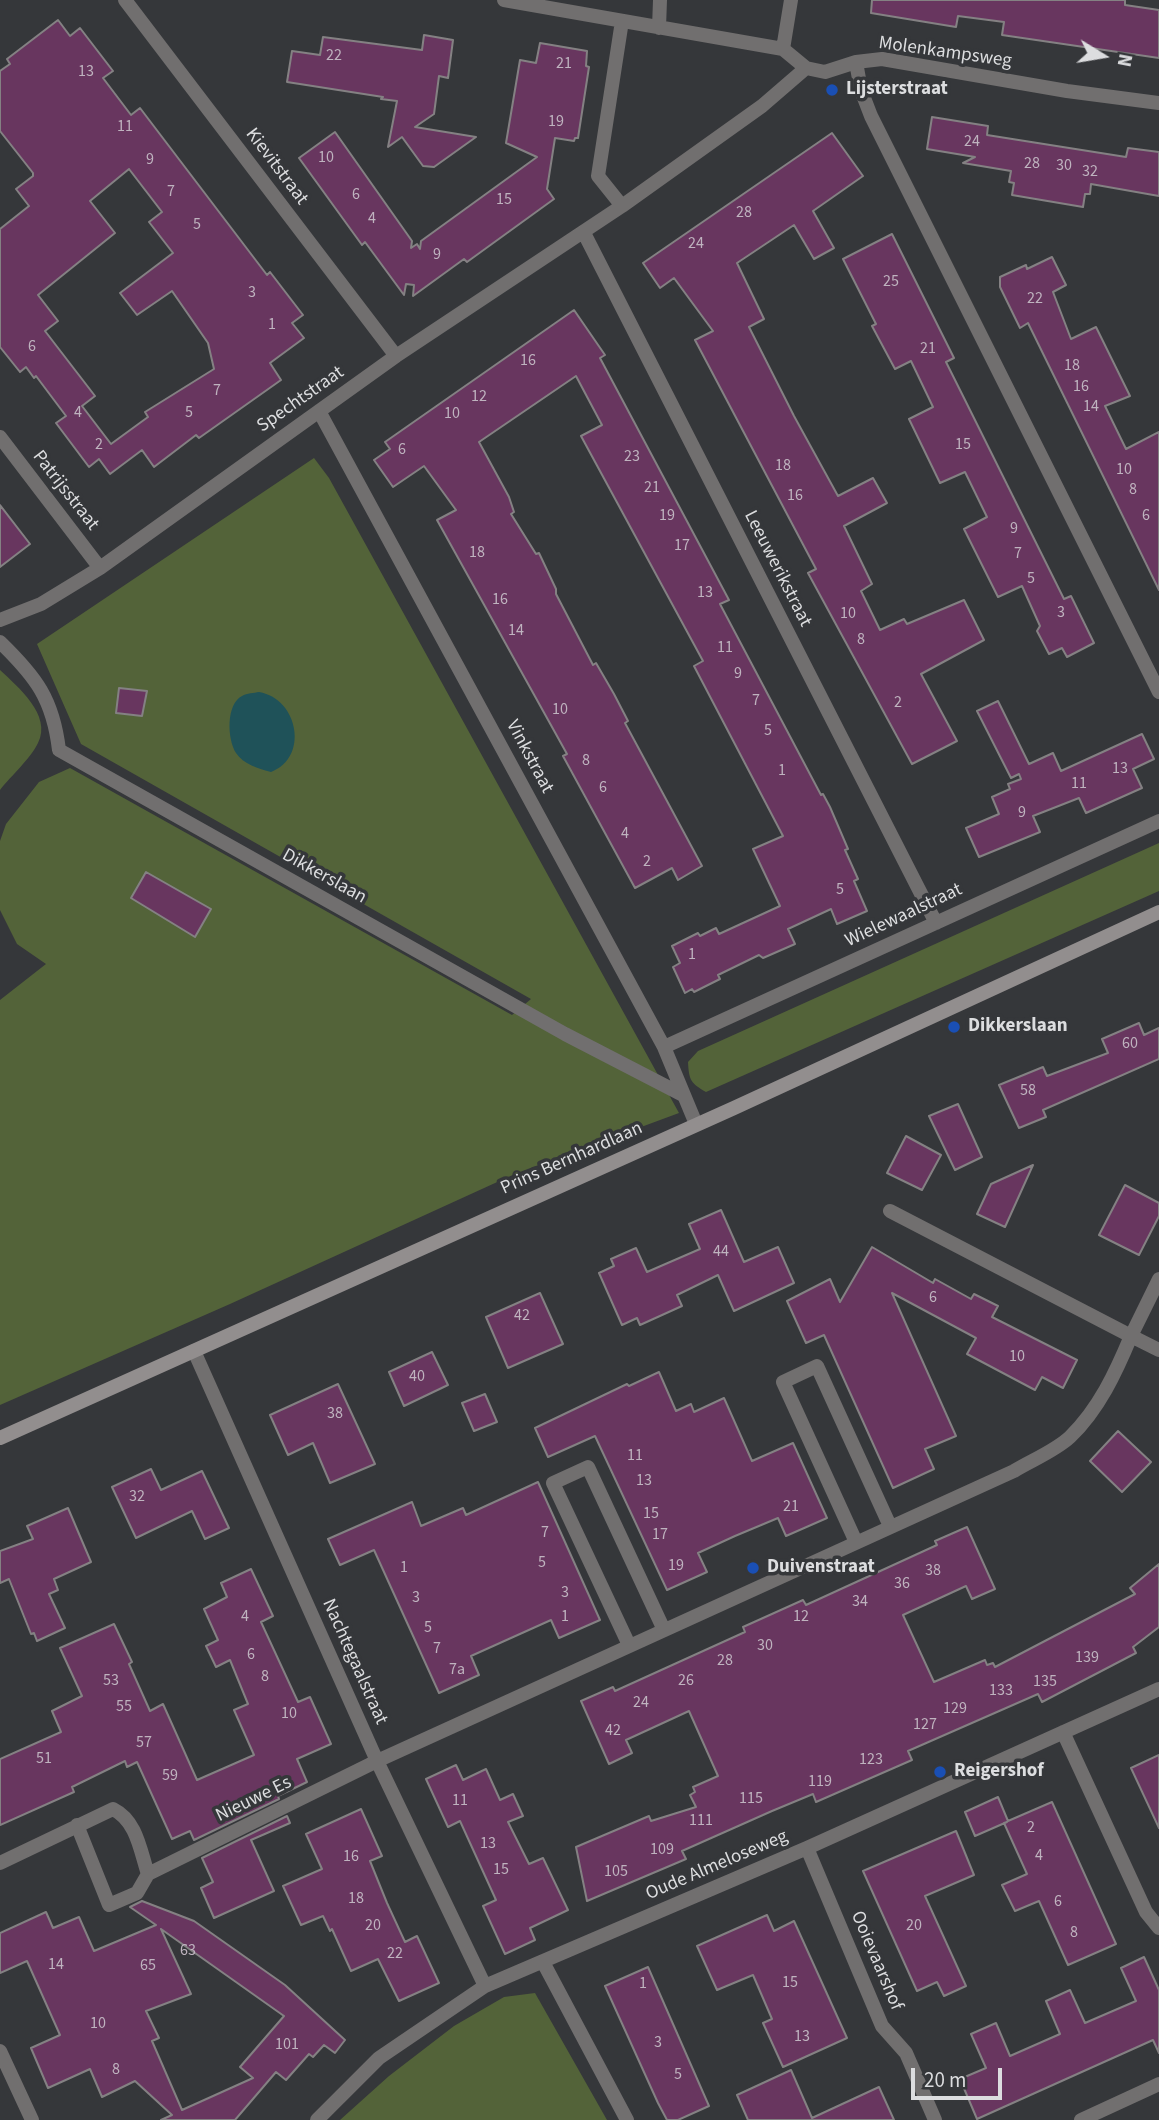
<!DOCTYPE html>
<html>
<head>
<meta charset="utf-8">
<style>
  body { margin:0 }
  #map { position:relative; width:1159px; height:2120px; overflow:hidden; background:#35373a; font-family:"Source Sans 3",sans-serif }
  canvas { display:block }
  .north { position:absolute; left:1068px; top:21px; width:70px; height:70px; -webkit-text-stroke:5px #35373a; paint-order:stroke; rotate:101deg; font-size:19px; font-weight:700; line-height:28px; text-align:center; color:#dcdddf }
  .north::after { content:''; display:block; margin:auto; width:24px; height:32px; background:#dcdddf; clip-path:polygon(50% 0,100% 100%,50% 72%,0 100%) }
  .scale { position:absolute; left:911px; top:2068px; width:91px; height:32px; box-sizing:border-box; border:4px solid #dcdddf; border-top:0; padding-left:9px; font-size:21px; line-height:24px; white-space:nowrap; color:#dcdddf; -webkit-text-stroke:5px #35373a; paint-order:stroke }
</style>
</head>
<body>
<div id="map">
<canvas width="1159" height="2120"></canvas>
<div class="north">N</div>
<div class="scale">20 m</div>
</div>
<script>
const c = document.querySelector('canvas').getContext('2d');
c.lineJoin = 'round';
function fill(path, color) {
  c.fillStyle = color;
  c.fill(path, 'evenodd');
}
function trace(path, color, width, dash) {
  c.strokeStyle = color;
  c.lineWidth = width;
  c.lineCap = dash ? 'butt' : 'round';
  c.setLineDash(dash || []);
  c.stroke(path);
}
function label(font, color, halo, rows, align = 'center') {
  c.font = font + ' "Source Sans 3",sans-serif';
  c.lineWidth = 7;
  c.setLineDash([]);
  c.textBaseline = 'middle';
  c.strokeStyle = halo;
  c.fillStyle = color;
  for (const [text, x, y, turn = 0] of rows) {
    c.save();
    c.translate(x, y);
    c.rotate((+turn || 0) * Math.PI / 180);
    c.textAlign = isNaN(turn) ? turn : align;
    if (halo) c.strokeText(text, 0, 0);
    c.fillText(text, 0, 0);
    c.restore();
  }
}
fill(new Path2D(`
  M314 458 329 478 679 1113 517 1173 230 1304 0 1405V1000L46 964 17 944 0 910V841L6 824 39 782 70 768 512 1015 531 999 81 744 37 644Z
  M0 670C18 687 52 715 38 743 31 758 11 776 0 790Z
  M1159 843V891L706 1092C691 1083 689 1081 688 1062L698 1051Z
  M535 1993 607 2120H340L389 2076 454 2026 504 1997Z`), '#536339');
fill(new Path2D(`
  M259 692C299 699 309 758 271 772 259 769 243 764 236 753 227 739 226 704 242 696 247 693 254 693 259 692Z`), '#1f5259');
const building = new Path2D(`
  M872 0H1125V5L1159 10V58L1002 35 1004 22 958 16 956 27 871 13Z
  M58 20 70 36 80 28 113 71 103 78 131 115 140 108 267 275 270 272 303 315 292 323 304 338 270 363 281 380 199 438 196 435 154 467 142 450 110 474 99 459 89 467 56 423 66 416 36 376 34 378 26 367 20 372 0 347V229L29 206 16 189 33 176V173L0 131V71L10 64 7 59ZM129 169 162 212 149 222 173 253 120 293 137 315 172 291 208 343 214 369 145 412 148 417 111 444 82 406 95 396 45 331 58 321 38 295 115 233 90 201Z
  M424 35 453 40 448 78 439 76 434 114 415 127 476 137 434 167 423 166 402 137 388 147 397 101 381 99 383 97 287 82 292 51 320 55 323 37 422 50Z
  M540 43 587 51 586 66 589 67 578 138H575L574 141 555 138 547 189 554 199 467 262 464 259 413 296 414 285 406 284 404 295 365 242 362 245 299 158 335 132 412 241 411 248 417 244 420 249 421 241 537 157 506 143 520 60 536 63Z
  M932 117 988 126 987 135 1126 157 1128 148 1159 152V196L1091 184 1090 194H1085L1083 207 1012 195 1014 183 1009 182 1011 171 963 163 975 157 927 149Z
  M832 133 863 176 813 211 834 248 814 259 794 225 737 263 764 319 749 327 794 416 838 496 873 478 887 503 844 526 872 584 861 591 880 630 904 619 907 624 964 600 984 640 921 674 957 741 912 764 808 573 816 569 695 340 713 331 674 278 660 288 643 263Z
  M892 234 954 358 946 362 966 402 1064 599 1071 596 1094 643 1067 657 1062 648 1049 654 1037 631 1040 626 1022 586 998 597 964 529 987 517 965 472 940 483 909 419 933 407 911 361 895 369 872 326 876 324 843 259Z
  M1052 257 1066 285 1053 292 1071 339 1096 327 1130 396 1105 406 1126 449 1159 432V590L1028 323 1020 328 1000 287V277L1026 265 1027 269Z
  M574 310 605 355 600 358 729 600 720 604 821 795 823 794 830 807 848 849 845 850 858 879 854 881 867 911 837 924 831 909 788 929 795 944 763 958 759 955 718 975 720 979 694 992 692 989 685 993 673 967 680 963 672 946 698 933 700 936 716 928 719 934 780 906 753 849 783 836 694 666 703 661 581 436 602 425 576 376 479 442 509 497 514 512 511 514 536 554 539 553 556 589V594L593 665 596 663 614 694 628 721 625 723 702 866 678 880 672 868 635 888 563 756 567 754 437 520 456 510 424 466 393 487 374 460 390 449 385 442Z
  M0 505 30 544 0 567Z
  M119 688 147 691 142 716 116 713Z
  M998 701 1029 764 1053 753 1061 771 1142 734 1154 759 1133 769 1142 788 1086 813 1079 798 1033 816 1040 832 979 857 966 828 999 814 992 797 1010 789 1008 784 1021 779 1019 774 1011 778 977 711Z
  M146 872 211 909 195 937 131 898Z
  M1139 1023 1144 1035 1159 1028V1059L1043 1110 1046 1117 1019 1128 999 1085 1043 1067 1047 1076 1108 1053 1102 1039Z
  M958 1104 982 1157 955 1170 929 1116Z
  M906 1136 941 1155 922 1190 887 1173Z
  M1033 1165 1005 1227 977 1214 991 1184Z
  M1125 1185 1159 1203V1216L1139 1255 1099 1235Z
  M721 1210 744 1262 778 1247 794 1283 734 1311 718 1275 677 1295 682 1306 640 1325 637 1318 622 1325 599 1273 614 1266 611 1259 636 1248 647 1272 700 1249 689 1224Z
  M872 1247 933 1283 935 1279 971 1299 974 1294 998 1306 992 1317 1077 1360 1063 1388 1042 1377 1035 1390 967 1354 976 1338 892 1293 956 1436 925 1449 934 1469 893 1488 824 1335 806 1343 787 1301 830 1279 840 1302Z
  M540 1293 563 1344 508 1368 486 1317Z
  M432 1352 448 1385 404 1406 389 1372Z
  M659 1372 676 1411 691 1404 694 1412 724 1398 752 1461 793 1443 827 1518 786 1536 778 1518 735 1536 698 1553 707 1572 667 1590 595 1436 548 1457 535 1428 627 1384 629 1386Z
  M338 1384 375 1464 330 1483 313 1443 288 1455 270 1415Z
  M485 1394 497 1422 474 1431 462 1403Z
  M1118 1431 1151 1462 1122 1492 1090 1461Z
  M151 1469 161 1490 202 1471 229 1528 205 1539 192 1511 136 1538 112 1487Z
  M538 1482 600 1620 559 1638 551 1620 471 1656 479 1675 439 1693 374 1550 340 1565 328 1539 412 1502 421 1526 463 1508 466 1515Z
  M68 1508 91 1562 54 1579 58 1590 49 1594 65 1628 37 1641 34 1633 31 1634 9 1579 0 1583V1551L33 1539 27 1526Z
  M967 1527 995 1589 972 1599 966 1586 903 1615 934 1682 985 1660 987 1665 993 1663 995 1667 1135 1594 1130 1588 1159 1564V1627L1133 1647 1136 1653 1042 1702 1038 1694 908 1751 912 1760 816 1802 813 1794 772 1811 682 1851 686 1859 587 1901 576 1847 649 1816 651 1821 696 1807 690 1795 695 1792 693 1787 718 1776 689 1711 626 1740 632 1753 609 1764 581 1701 613 1687 615 1691 745 1632 743 1627 803 1600 806 1605 937 1545 935 1541Z
  M251 1569 273 1616 261 1622 298 1702 310 1697 331 1744 297 1759 307 1782 278 1796 279 1799 194 1840 190 1831 172 1839 137 1762 127 1767 125 1761 72 1787 74 1792 0 1825V1759L61 1732 52 1711 82 1696 60 1648 114 1624 132 1662 129 1664 150 1711 163 1704 197 1780 254 1755 234 1710 248 1704 230 1660 216 1667 206 1646 218 1640 204 1609 227 1597 221 1583Z
  M1159 1755V1828L1131 1768Z
  M456 1765 463 1780 486 1769 500 1800 513 1794 523 1816 508 1822 529 1864 543 1858 568 1910 530 1928 535 1940 505 1954 483 1906 496 1900 460 1821 448 1827 426 1779Z
  M998 1797 1008 1821 1052 1802 1116 1944 1068 1965 1039 1901 1015 1911 1002 1885 1027 1874 1004 1823 1007 1822 975 1836 965 1812Z
  M361 1809 382 1856 370 1861 387 1903 405 1942 417 1936 439 1983 399 2001 378 1959 351 1971 332 1929 330 1931 323 1916 301 1925 283 1886 322 1869 306 1834Z
  M287 1816 290 1823 251 1840 274 1891 214 1918 201 1888 213 1882 202 1858Z
  M956 1831 974 1875 925 1896 966 1986 944 1996 937 1982 917 1991 863 1871Z
  M142 1901 194 1921 285 1985 345 2040 335 2053 324 2045 313 2057 309 2054 286 2080 276 2072 235 2120H161L172 2115 135 2081 102 2097 90 2069 48 2088 31 2048 60 2035 27 1961 0 1973V1933L46 1912 53 1928 79 1917 94 1951 156 1925 130 1907ZM161 1929 284 2016 240 2067 253 2078 182 2110 152 2041 159 2038 146 2011 191 1994Z
  M767 1915 774 1931 794 1921 847 2038 783 2067 763 2023 772 2019 753 1975 717 1990 697 1946Z
  M1144 1957 1159 1990V2053L1153 2040 977 2119 960 2079 986 2068 971 2034 996 2023 1010 2056 1060 2034 1046 2001 1070 1990 1085 2023 1136 2001 1121 1968Z
  M648 1967 709 2106 678 2120H667L658 2103 605 1986Z
  M791 2070 812 2118 879 2087 894 2120H748L737 2095Z`);
fill(building, '#68365f');
trace(building, '#848183', 2);
trace(new Path2D(`
  M125 0 396 356
  M504 0 783 49
  M659 28 660 0
  M783 49 806 68 825 72 856 62 882 59 1067 91 1159 103
  M783 49 791 0
  M856 62 861 90 871 116 1159 692
  M622 206 598 176 622 21
  M584 233 936 923
  M319 411 664 1047 696 1124
  M0 437 100 568
  M0 620 41 604 100 568 396 356 622 206 762 106 806 68
  M0 642C36 677 53 699 59 750L565 1034 683 1095
  M664 1047 1159 821
  M890 1211 1131 1336 1159 1279
  M194 1351 377 1761 485 1986
  M856 1542 783 1382 817 1366 890 1526
  M629 1645 553 1483 588 1467 664 1630
  M1063 1732 1146 1912 1159 1928
  M77 1825 109 1905 137 1893 148 1874 377 1761 1014 1471C1032 1460 1055 1451 1070 1437 1099 1409 1116 1372 1131 1336L1159 1350
  M807 1848 882 2026 906 2053 935 2120
  M0 1863 113 1809C137 1821 140 1850 148 1874
  M543 1962 627 2120
  M0 2051 32 2120
  M317 2120 379 2058 485 1986 807 1848 1159 1689
  M1081 2120 1159 2084`), '#716f6f', 14);
trace(new Path2D(`
  M0 1438 734 1108 1159 912`), '#928e8e', 14);
for (const [x, y, r, color] of [
  [832,90,7,"#1a4fb4"],
  [954,1027,7,"#1a4fb4"],
  [753,1568,7,"#1a4fb4"],
  [940,1772,7,"#1a4fb4"]
]) {
  const dot = new Path2D();
  dot.arc(x, y, r, 0, 2 * Math.PI);
  c.fillStyle = color;
  c.fill(dot);
  trace(dot, '#35373a', 2.5);
}
label('16px', '#bfb3bf', null, [
  ["22",334,56],
  ["21",564,64],
  ["13",86,72],
  ["19",556,122],
  ["11",125,127],
  ["24",972,142],
  ["10",326,158],
  ["9",150,160],
  ["28",1032,164],
  ["30",1064,166],
  ["32",1090,172],
  ["7",171,192],
  ["6",356,195],
  ["15",504,200],
  ["28",744,213],
  ["4",372,219],
  ["5",197,225],
  ["24",696,244],
  ["9",437,255],
  ["25",891,282],
  ["3",252,293],
  ["22",1035,299],
  ["1",272,325],
  ["6",32,347],
  ["21",928,349],
  ["16",528,361],
  ["18",1072,366],
  ["16",1081,387],
  ["7",217,391],
  ["12",479,397],
  ["14",1091,407],
  ["4",78,413],
  ["5",189,413],
  ["10",452,414],
  ["2",99,445],
  ["15",963,445],
  ["6",402,450],
  ["23",632,457],
  ["18",783,466],
  ["10",1124,470],
  ["21",652,488],
  ["8",1133,490],
  ["16",795,496],
  ["19",667,516],
  ["6",1146,516],
  ["9",1014,529],
  ["17",682,546],
  ["18",477,553],
  ["7",1018,554],
  ["5",1031,579],
  ["13",705,593],
  ["16",500,600],
  ["3",1061,613],
  ["10",848,614],
  ["14",516,631],
  ["8",861,640],
  ["11",725,648],
  ["9",738,674],
  ["7",756,701],
  ["2",898,703],
  ["10",560,710],
  ["5",768,731],
  ["8",586,761],
  ["13",1120,769],
  ["1",782,771],
  ["11",1079,784],
  ["6",603,788],
  ["9",1022,813],
  ["4",625,834],
  ["2",647,862],
  ["5",840,890],
  ["1",692,955],
  ["60",1130,1044],
  ["58",1028,1091],
  ["44",721,1252],
  ["6",933,1298],
  ["42",522,1316],
  ["10",1017,1357],
  ["40",417,1377],
  ["38",335,1414],
  ["11",635,1456],
  ["13",644,1481],
  ["32",137,1497],
  ["21",791,1507],
  ["15",651,1514],
  ["7",545,1533],
  ["17",660,1535],
  ["5",542,1563],
  ["19",676,1566],
  ["1",404,1568],
  ["38",933,1571],
  ["36",902,1584],
  ["3",565,1593],
  ["3",416,1598],
  ["34",860,1602],
  ["4",245,1617],
  ["1",565,1617],
  ["12",801,1617],
  ["5",428,1628],
  ["30",765,1646],
  ["7",437,1649],
  ["6",251,1655],
  ["139",1087,1658],
  ["28",725,1661],
  ["7a",457,1670],
  ["8",265,1677],
  ["53",111,1681],
  ["26",686,1681],
  ["135",1045,1682],
  ["133",1001,1691],
  ["24",641,1703],
  ["55",124,1707],
  ["129",955,1709],
  ["10",289,1714],
  ["127",925,1725],
  ["42",613,1731],
  ["57",144,1743],
  ["51",44,1759],
  ["123",871,1760],
  ["59",170,1776],
  ["119",820,1782],
  ["115",751,1799],
  ["11",460,1801],
  ["111",701,1821],
  ["2",1031,1828],
  ["13",488,1844],
  ["109",662,1850],
  ["4",1039,1856],
  ["16",351,1857],
  ["15",501,1870],
  ["105",616,1872],
  ["18",356,1899],
  ["6",1058,1902],
  ["20",373,1926],
  ["20",914,1926],
  ["8",1074,1933],
  ["63",188,1951],
  ["22",395,1954],
  ["14",56,1965],
  ["65",148,1966],
  ["15",790,1983],
  ["1",643,1984],
  ["10",98,2024],
  ["13",802,2037],
  ["3",658,2043],
  ["101",287,2045],
  ["8",116,2070],
  ["5",678,2075]
]);
label('19px', '#dcdddf', '#35373a', [
  ["Molenkampsweg",945,53,8],
  ["Kievitstraat",276,167,53],
  ["Spechtstraat",301,400,-35],
  ["Patrijsstraat",65,491,52],
  ["Leeuwerikstraat",777,569,63],
  ["Vinkstraat",529,757,62],
  ["Dikkerslaan",324,877,29],
  ["Wielewaalstraat",904,916,-25],
  ["Prins Bernhardlaan",572,1159,-24],
  ["Nachtegaalstraat",354,1662,66],
  ["Nieuwe Es",254,1800,-26],
  ["Oude Almeloseweg",717,1866,-23],
  ["Ooievaarshof",876,1961,67]
]);
label('bold 19px', '#dcdddf', '#35373a', [
  ["Lijsterstraat",846,90],
  ["Dikkerslaan",968,1027],
  ["Duivenstraat",767,1568],
  ["Reigershof",954,1772]
], 'left');
</script>
</body>
</html>
